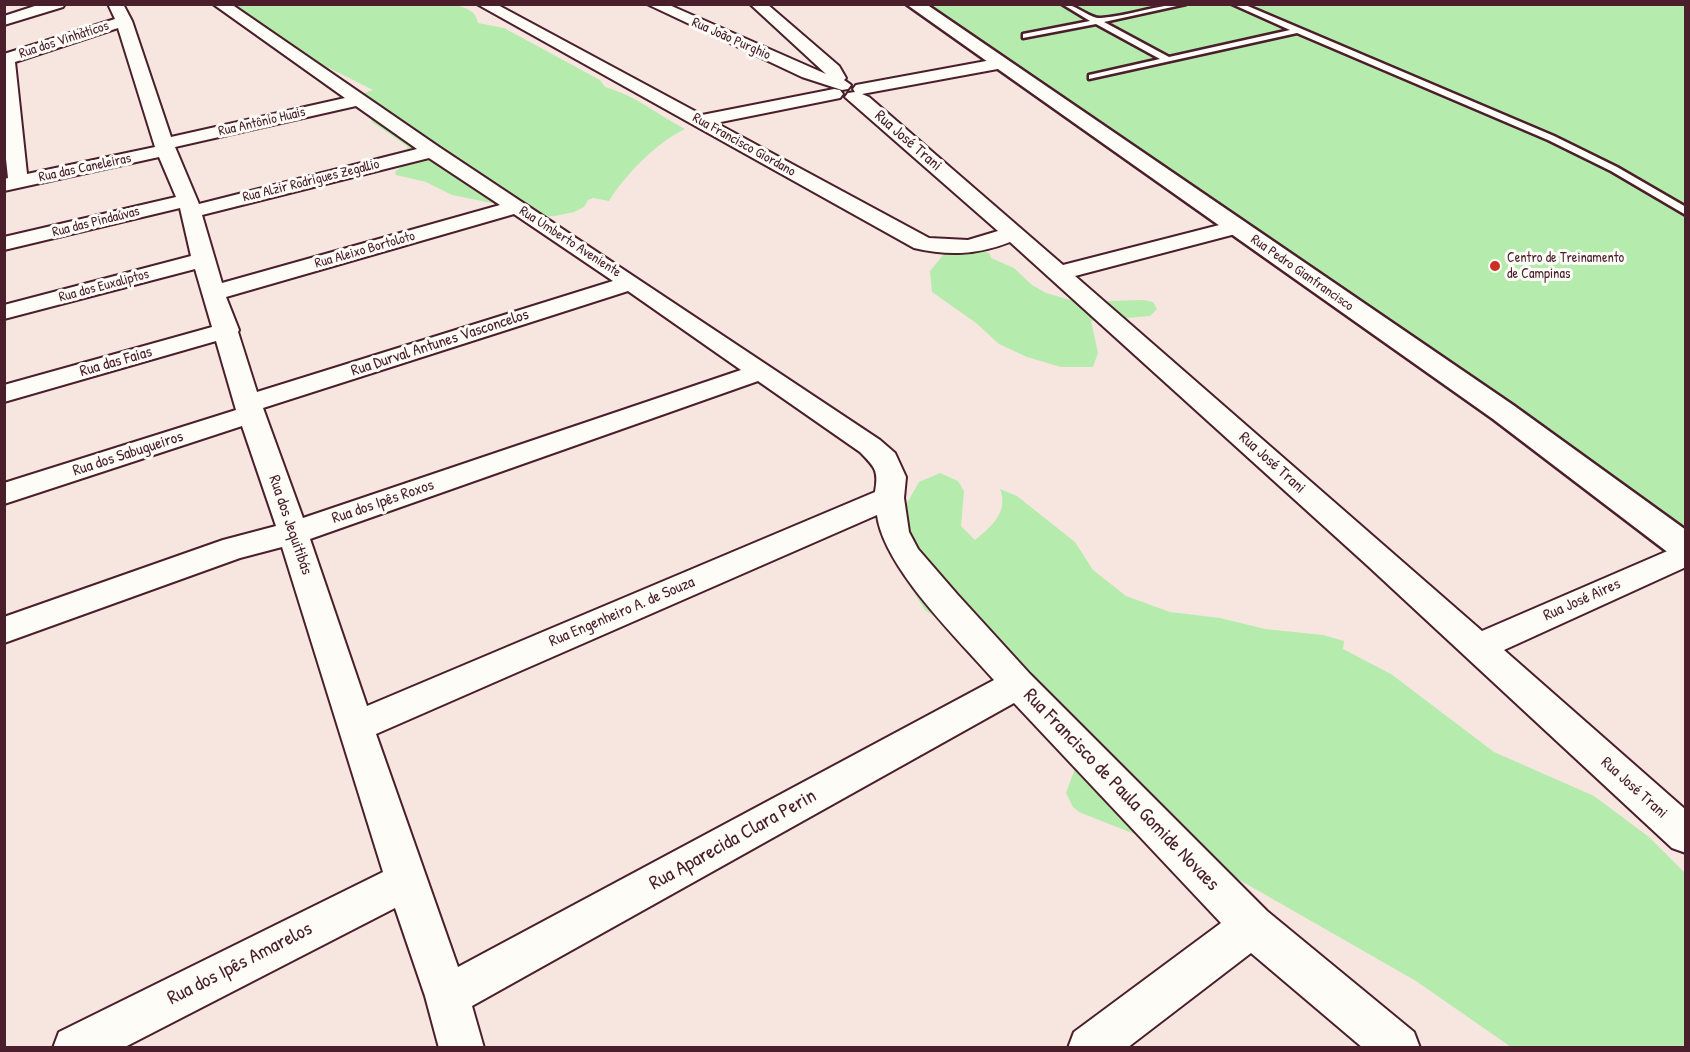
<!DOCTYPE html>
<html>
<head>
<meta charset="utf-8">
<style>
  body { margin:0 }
  #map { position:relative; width:1690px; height:1052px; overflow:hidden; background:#f7e5e0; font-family:"Patrick Hand",sans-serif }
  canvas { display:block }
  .frame { position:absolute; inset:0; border:6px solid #4a1f2b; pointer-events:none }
</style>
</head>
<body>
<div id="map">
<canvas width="1690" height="1052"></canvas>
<div class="frame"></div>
</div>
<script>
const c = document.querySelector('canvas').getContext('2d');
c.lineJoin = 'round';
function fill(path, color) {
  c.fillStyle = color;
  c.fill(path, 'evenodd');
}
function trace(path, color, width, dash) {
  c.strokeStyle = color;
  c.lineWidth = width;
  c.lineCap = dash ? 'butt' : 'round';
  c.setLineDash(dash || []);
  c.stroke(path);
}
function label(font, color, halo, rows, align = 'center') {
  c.font = font + ' "Patrick Hand",sans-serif';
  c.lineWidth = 6;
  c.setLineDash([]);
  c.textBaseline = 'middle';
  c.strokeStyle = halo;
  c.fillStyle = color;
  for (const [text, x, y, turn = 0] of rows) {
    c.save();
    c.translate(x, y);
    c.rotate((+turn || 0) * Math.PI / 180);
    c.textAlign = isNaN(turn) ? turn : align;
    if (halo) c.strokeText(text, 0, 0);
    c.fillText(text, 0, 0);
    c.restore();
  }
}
fill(new Path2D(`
  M224 5H456C466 8 476 11 478 23L504 28 600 80 605 87C635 95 658 115 685 129 657 142 625 175 609 201L593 198 588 200 584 207 574 212 555 216 532 217 517 208 452 195 426 182 396 175 395 172 410 159 407 146 372 122 365 105 343 102 338 97 342 93H364L373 90 311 59Z
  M923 5H1685V528Z
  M966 246 989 253 991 258 1014 268 1032 285 1046 293 1077 302 1143 300 1153 302 1157 309 1150 316 1091 321 1098 353 1093 367H1061L1027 357 999 344 976 323 932 292 930 271 943 255Z
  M940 473 958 481 964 491 961 526 975 540C991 527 1009 512 1000 489L1017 496 1075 542 1093 570 1126 596 1170 612 1220 618 1265 629 1323 635 1344 641 1343 649 1391 674 1494 752 1594 796 1649 837 1685 873V1047H1511L1416 981 1215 866 1079 812 1073 807 1066 793 1078 760 967 639 925 610 906 580 907 503 919 482Z`), '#b5ecae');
const lane = new Path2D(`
  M1062 4C1077 4 1089 19 1101 18 1130 16 1157 4 1186 4L1104 22 1169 57 1290 30 1232 4H1243L1554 136 1617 167 1686 207V215L1611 171 1548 140 1297 33 1089 79V75L1160 59 1096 24 1023 38V34L1090 21Z`);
const street = new Path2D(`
  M41 4H65L63 7 4 25V16Z
  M108 4H123L132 21 171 137 345 98 213 4H231L439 147 880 440 895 453 906 477 904 498 909 532 918 549 957 594 1030 674 1267 911 1414 1032 1420 1048H1363L1251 953 1127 1048H1068L1074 1032 1221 923 1014 703 472 1006 484 1048H439L425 996 395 908 123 1048H53L59 1032 383 872 282 547 240 558 4 643V617L223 540 276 526 242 426 4 504V483L236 410 216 341 4 402V385L212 327 195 269 4 319V305L191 256 180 208 4 250V237L176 197 159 157 4 191V179L8 178 4 140V54L115 19ZM118 28 155 147 27 174 15 62ZM356 106 417 149 199 204 175 147ZM429 158 500 205 222 283 202 215ZM514 214 613 281 257 392 238 332 239 330 226 297ZM628 291 741 370 303 518 263 408ZM758 381 860 452C875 467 879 471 875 492L367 706 310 539ZM877 515C884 568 958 639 994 680L458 967 376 734Z
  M477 4H496L702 115 834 89 840 90 843 94 840 98 716 123 929 238 968 240 998 231 845 97 848 93 855 92 853 89 856 85 997 59 1003 60 1005 64 1003 68 862 94 869 97 1063 265 1235 221 1243 222 1246 227 1243 232 1075 276 1482 631 1686 543V567L1504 650 1686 810V853L1672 848 1368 566 1010 242C977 255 948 256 914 248Z
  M647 4H667L826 74 750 4H767L839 66 846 78 844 80 851 85 848 89 842 90 802 77Z`);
const secondary = new Path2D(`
  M906 4H926L1513 405 1686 530V560L1674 557 1493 419Z`);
trace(lane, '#4a1f2b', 5);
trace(street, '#4a1f2b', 4);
trace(secondary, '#4a1f2b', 5);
fill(lane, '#fdfcf7');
fill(street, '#fdfcf7');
fill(secondary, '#fdfcf7');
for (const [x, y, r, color] of [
  [1495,266,6,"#c8321e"]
]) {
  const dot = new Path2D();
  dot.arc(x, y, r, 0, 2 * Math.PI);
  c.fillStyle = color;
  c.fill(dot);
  trace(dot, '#fdfcf7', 2);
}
label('14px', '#4a1f2b', '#fdfcf7', [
  ["Rua João Purghio",731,39,24],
  ["Rua dos Vinháticos",64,40,-18],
  ["Rua Antônio Huais",262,122,-13],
  ["Rua Francisco Giordano",744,145,29],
  ["Rua das Caneleiras",85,168,-12],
  ["Rua Alzir Rodrigues Zegallio",311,181,-14],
  ["Rua das Pindaúvas",96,222,-14],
  ["Rua Umberto Aveniente",570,242,33],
  ["Rua Aleixo Bortoloto",365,250,-16],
  ["Rua Pedro Gianfrancisco",1302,273,35],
  ["Rua dos Euxaliptos",104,286,-15]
]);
label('14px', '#4a1f2b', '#fdfcf7', [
  ["Centro de Treinamento",1507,258],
  ["de Campinas",1507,274]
], 'left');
label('16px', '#4a1f2b', '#fdfcf7', [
  ["Rua José Trani",908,141,41],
  ["Rua Durval Antunes Vasconcelos",440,343,-18],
  ["Rua das Faias",116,362,-16],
  ["Rua dos Sabugueiros",128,454,-18],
  ["Rua José Trani",1272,463,42],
  ["Rua dos Ipês Roxos",383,502,-19],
  ["Rua dos Jequitibás",290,525,71],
  ["Rua José Aires",1582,600,-24],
  ["Rua Engenheiro A. de Souza",622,612,-23],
  ["Rua José Trani",1634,788,42]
]);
label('20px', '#4a1f2b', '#fdfcf7', [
  ["Rua Francisco de Paula Gomide Novaes",1121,790,46],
  ["Rua Aparecida Clara Perin",733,840,-29],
  ["Rua dos Ipês Amarelos",240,964,-27]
]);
</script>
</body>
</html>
